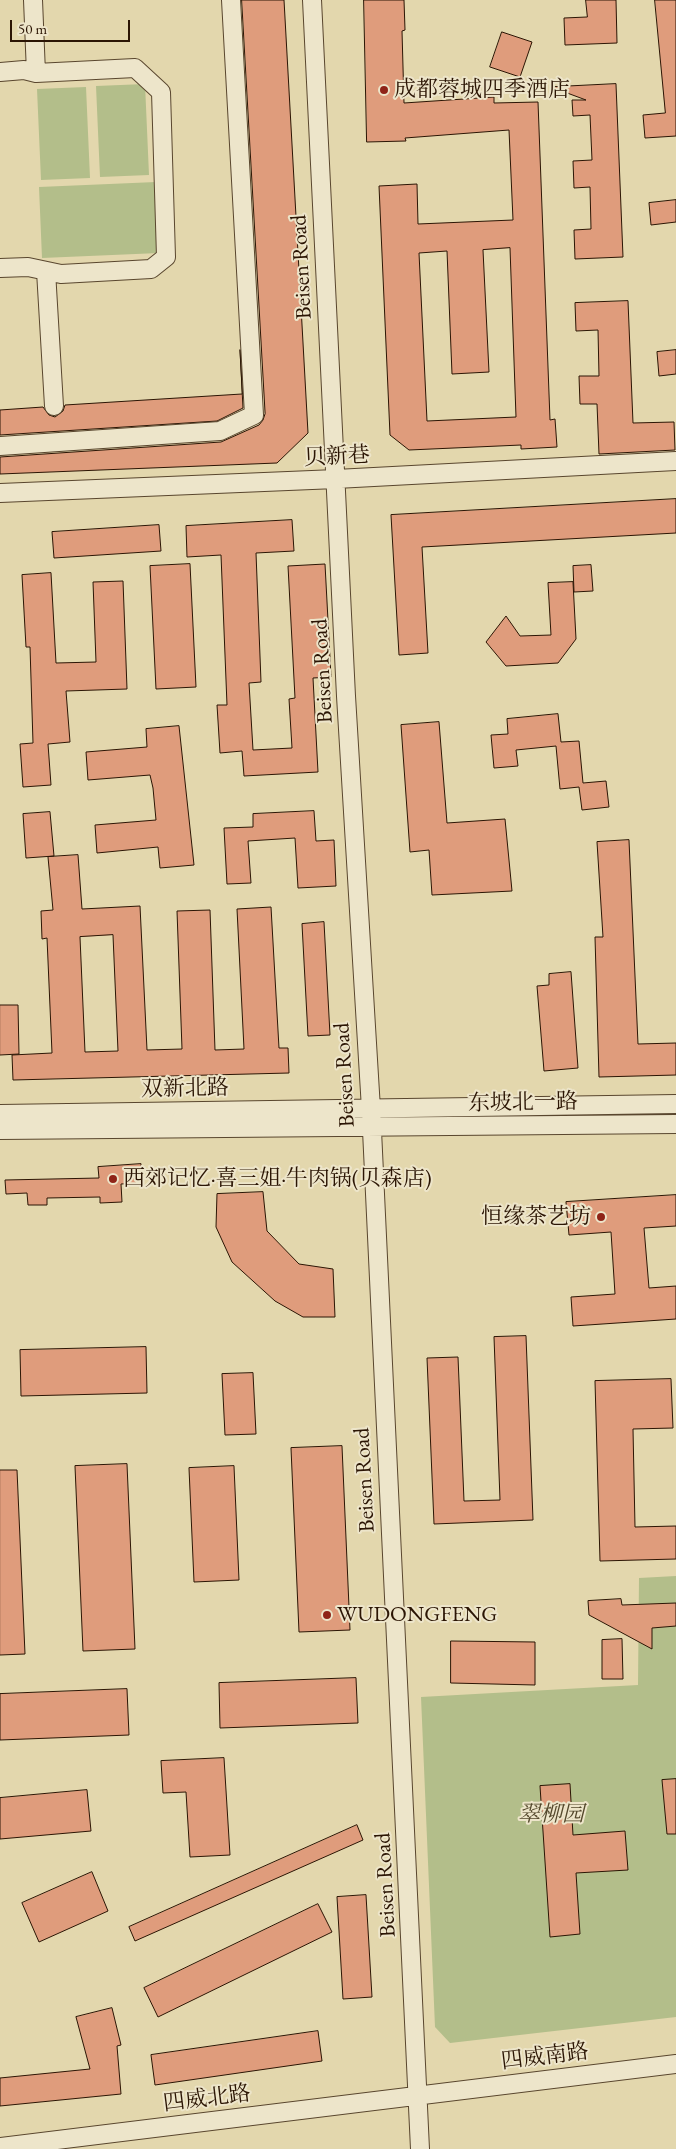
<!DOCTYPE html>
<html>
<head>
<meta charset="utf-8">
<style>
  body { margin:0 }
  #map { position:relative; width:676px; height:2149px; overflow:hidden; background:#e3d7ad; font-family:"EB Garamond",serif }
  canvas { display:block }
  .scale { position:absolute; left:10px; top:20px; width:120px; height:22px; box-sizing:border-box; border:2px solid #2b1504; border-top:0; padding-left:6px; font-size:15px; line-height:18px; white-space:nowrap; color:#2b1504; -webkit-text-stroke:4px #ede5ca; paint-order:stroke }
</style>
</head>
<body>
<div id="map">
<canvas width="676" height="2149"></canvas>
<div class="scale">50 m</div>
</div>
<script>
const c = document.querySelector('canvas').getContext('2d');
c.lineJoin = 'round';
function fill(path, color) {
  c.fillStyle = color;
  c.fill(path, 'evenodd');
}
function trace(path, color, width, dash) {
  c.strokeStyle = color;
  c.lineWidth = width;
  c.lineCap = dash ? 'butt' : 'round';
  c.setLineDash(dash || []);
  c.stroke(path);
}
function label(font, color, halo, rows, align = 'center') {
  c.font = font + ' "EB Garamond","Noto Serif SC",serif';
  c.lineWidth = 4;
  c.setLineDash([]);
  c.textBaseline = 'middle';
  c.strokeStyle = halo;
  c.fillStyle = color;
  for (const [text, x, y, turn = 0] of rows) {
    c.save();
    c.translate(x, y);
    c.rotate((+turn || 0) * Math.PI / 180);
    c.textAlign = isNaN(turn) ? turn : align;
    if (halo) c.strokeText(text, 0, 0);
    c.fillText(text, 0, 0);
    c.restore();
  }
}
fill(new Path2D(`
  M145 84 149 175 100 177 96 86Z
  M86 87 90 178 41 180 37 89Z
  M156 182 159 253 42 258 39 187Z
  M676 1576V2017L450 2043 435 2027 421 1697 638 1685 639 1578Z`), '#b3be8a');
const building = new Path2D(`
  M242 0H284L308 433 277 463 0 474V457L221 442 259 425 263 420 265 414Z
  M364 0H404L405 30 402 31 404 103 494 97V103L538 102 550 420 555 419 557 447 521 449V445L409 450 390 435 379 186 417 184 418 224 513 220 509 130 405 138 406 141 367 142ZM510 248 516 417 427 421 419 253 447 251 452 374 489 372 483 250Z
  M586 0H616L617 43 565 45 564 18 587 17Z
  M655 0H676V136L645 138 643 115 665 113Z
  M502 32 532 42 520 77 490 67Z
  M616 84 623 257 575 259 574 230 591 229 590 187 574 188 573 161 592 160 590 115 573 116 572 100H586L551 87Z
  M676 200V222L651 225 649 203Z
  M628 301 633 423 674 422 675 450 599 454 597 404H580L579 376H599L598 330 576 331 575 303Z
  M240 350 243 408 217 421 0 435V410L43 407 49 415 55 417 63 411 65 405 242 394Z
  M676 350V374L659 376 657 352Z
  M676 499V533L422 547 428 653 399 655 391 515Z
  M292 520 294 551 256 553 261 682 249 683 253 750 292 748 289 699 295 698 288 566 325 564 331 677 313 678 318 772 244 776 242 751 220 753 217 705H227L221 555 187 557 186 526Z
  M159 525 161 551 54 558 52 532Z
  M190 564 196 687 156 689 150 566Z
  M591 565 593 591 574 592 573 566Z
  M51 573 56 663 96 662 93 582 123 581 127 689 66 691 70 742 48 744 51 785 23 787 20 744 33 743 30 647H26L22 575Z
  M573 582 576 639 558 663 506 666 486 642 506 616 520 636 551 635 548 583Z
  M558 714 561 742 579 741 583 783 606 781 609 807 582 810 579 787 560 789 556 746 516 750 518 766 494 768 491 735 508 734 507 719Z
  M439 722 447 823 505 819 512 891 432 895 429 850 410 852 401 725Z
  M179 726 194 865 160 868 158 847 97 853 95 825 156 820 153 788 150 775 88 780 86 752 147 747 146 729Z
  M314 811 316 841 334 840 336 886 298 888 295 838 248 841 251 883 227 884 224 828 253 827V814Z
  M50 812 54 856 26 858 23 814Z
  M629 840 638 1044 676 1043V1075L599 1077 595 937H603L597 842Z
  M78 855 82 909 140 906 147 1050 182 1049 177 911 210 910 215 1050 244 1049 237 909 271 907 279 1048H288L289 1073 13 1080 12 1055 52 1053 47 938 42 939 41 911 53 910 48 857ZM113 935 118 1051 85 1052 80 937Z
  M324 922 330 1035 308 1036 302 924Z
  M571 972 578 1068 544 1071 537 986 549 985V974Z
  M0 1005H18L19 1054 0 1055Z
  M141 1164 142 1183 121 1184 122 1202 100 1203V1197L47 1198V1205H28L27 1193 6 1194 5 1180 99 1178 98 1167Z
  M263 1192 267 1231 299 1264 333 1269 335 1317H303L275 1301 232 1262 216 1227 217 1194Z
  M676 1195V1226L644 1228 649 1288 676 1286V1319L573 1326 571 1297 615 1294 611 1232 569 1235 566 1202Z
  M526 1336 533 1520 434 1524 427 1358 458 1357 464 1501 500 1500 494 1337Z
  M146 1347 147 1393 21 1396 20 1350Z
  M253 1373 256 1434 225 1435 222 1374Z
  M671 1379 673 1428 633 1429 635 1527 676 1526V1559L600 1561 595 1381Z
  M342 1446 350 1630 299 1632 291 1448Z
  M127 1464 135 1649 83 1651 75 1466Z
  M234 1466 239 1580 194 1582 189 1468Z
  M0 1470H17L25 1654 0 1655Z
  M621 1599 622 1605 676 1603V1626L652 1628V1649L589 1615 588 1601Z
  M622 1639 623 1679H602V1640Z
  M451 1641 535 1642V1685L451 1683Z
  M356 1678 358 1723 220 1728 219 1683Z
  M127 1689 129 1735 0 1740V1694Z
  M224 1758 230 1855 190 1857 186 1792 163 1793 161 1761Z
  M676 1779V1834H667L662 1780Z
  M570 1784 573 1835 625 1831 628 1870 576 1873 580 1934 550 1937 540 1786Z
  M87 1790 91 1831 0 1839V1798Z
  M357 1825 363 1840 135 1941 129 1927Z
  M92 1872 108 1911 39 1942 22 1903Z
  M366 1895 372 1997 343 1999 337 1897Z
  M318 1904 332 1932 158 2017 144 1988Z
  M112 2008 121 2045 117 2046 121 2094 0 2106V2078L90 2069 76 2017Z
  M318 2031 322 2061 155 2085 151 2055Z`);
fill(building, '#df9c7c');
trace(building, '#2b1504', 1);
const minor = new Path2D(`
  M33 0 36 73
  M312 0 346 696 371 1109 420 2149
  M0 72 24 70 36 73 135 68 161 92 166 257 151 269 61 274 28 267 0 268
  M46 271 54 406
  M0 446 220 431 254 415 231 0
  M0 493 336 479 676 461
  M0 1114 676 1104
  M0 1130 676 1124
  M0 2147 676 2064`);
trace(minor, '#59462e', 20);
trace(minor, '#ede5ca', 18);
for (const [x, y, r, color] of [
  [384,90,5,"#8f2418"],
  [113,1179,5,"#8f2418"],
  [601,1217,5,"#8f2418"],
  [327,1615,5,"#8f2418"]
]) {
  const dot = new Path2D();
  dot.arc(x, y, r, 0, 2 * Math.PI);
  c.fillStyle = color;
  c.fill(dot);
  trace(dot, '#ede5ca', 2);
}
label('22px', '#2b1504', '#ede5ca', [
  ["成都蓉城四季酒店",394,90],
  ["西郊记忆·喜三姐·牛肉锅(贝森店)",123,1179],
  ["恒缘茶艺坊",591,1217,"right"],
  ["WUDONGFENG",337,1615]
], 'left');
label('22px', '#2b1504', '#ede5ca', [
  ["Beisen Road",302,267,-93],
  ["贝新巷",337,457,-3],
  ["Beisen Road",323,671,-93],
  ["Beisen Road",345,1075,-93],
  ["双新北路",185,1089,-1],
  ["东坡北一路",523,1103,-1],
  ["Beisen Road",365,1480,-93],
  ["Beisen Road",386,1885,-93],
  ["四威南路",545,2057,-7],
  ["四威北路",207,2099,-7]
]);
label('italic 22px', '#54482c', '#ede5ca', [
  ["翠柳园",551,1815]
]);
</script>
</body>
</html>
